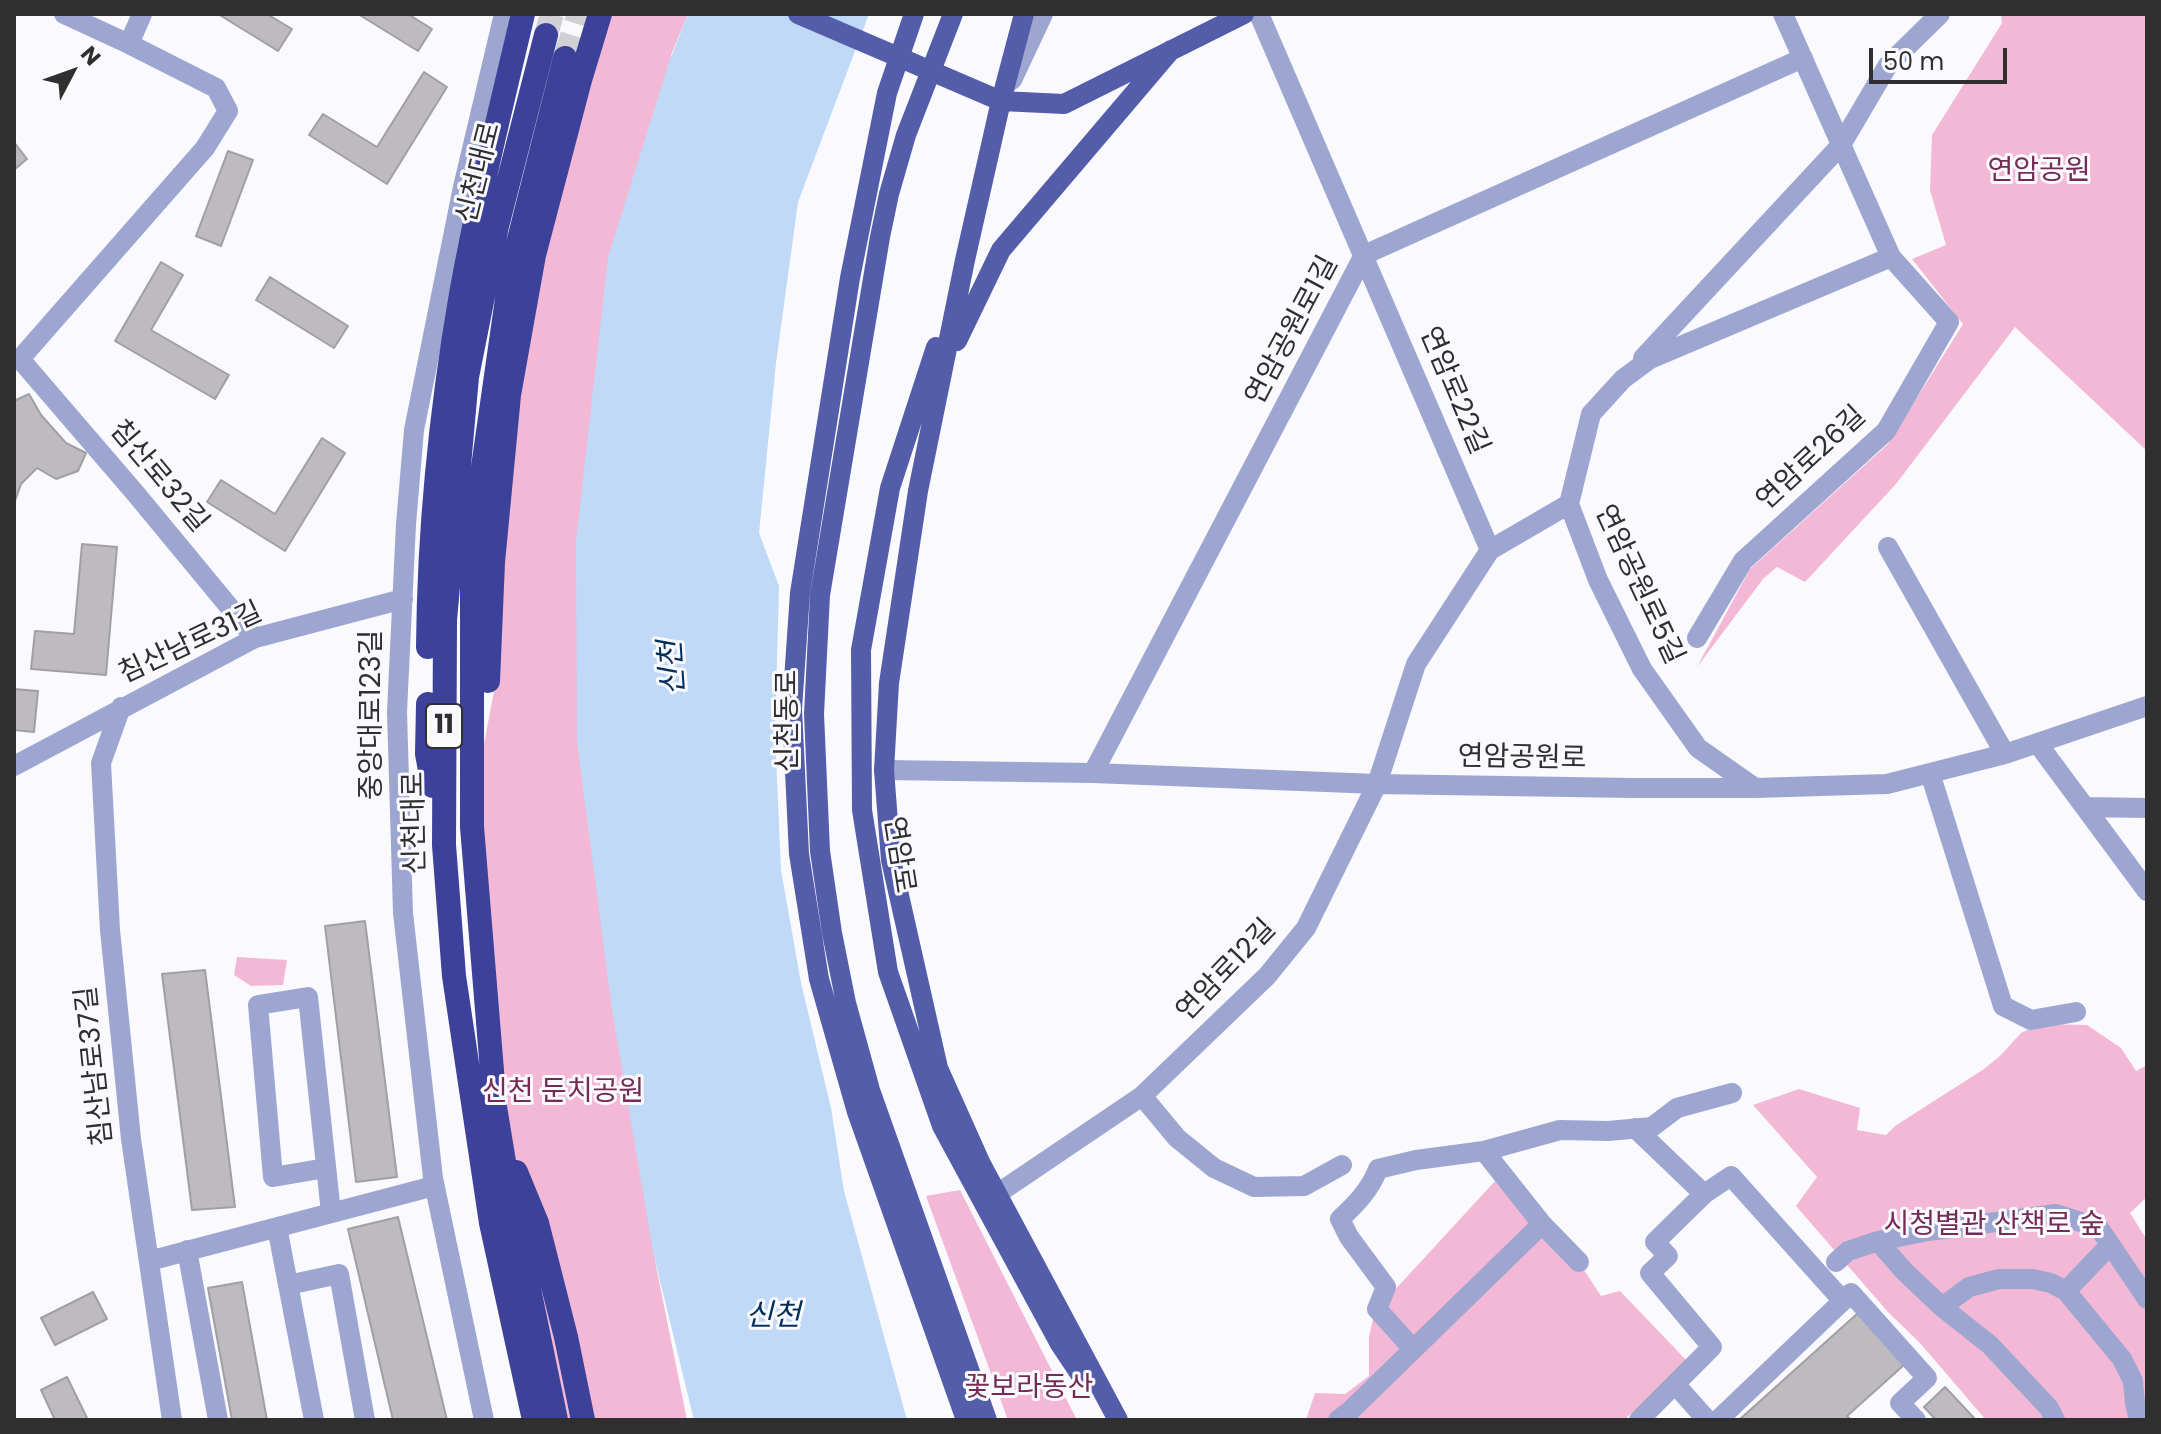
<!DOCTYPE html>
<html>
<head>
<meta charset="utf-8">
<style>
  body { margin:0 }
  #map { position:relative; width:2161px; height:1434px; overflow:hidden; background:#faf9fe; font-family:Poppins,sans-serif }
  canvas { display:block }
  .frame { position:absolute; inset:0; border:16px solid #2f2f30; pointer-events:none }
  .north { position:absolute; left:32px; top:32px; width:80px; height:80px; -webkit-text-stroke:6px #faf9fe; paint-order:stroke; rotate:49deg; font-size:22px; font-weight:700; line-height:32px; text-align:center; color:#2f2f30 }
  .north::after { content:''; display:block; margin:auto; width:28px; height:36px; background:#2f2f30; clip-path:polygon(50% 0,100% 100%,50% 72%,0 100%) }
  .scale { position:absolute; left:1869px; top:48px; width:138px; height:36px; box-sizing:border-box; border:4px solid #2f2f30; border-top:0; padding-left:10px; font-size:24px; line-height:28px; white-space:nowrap; color:#2f2f30; -webkit-text-stroke:6px #faf9fe; paint-order:stroke }
</style>
</head>
<body>
<div id="map">
<canvas width="2161" height="1434"></canvas>
<div class="frame"></div>
<div class="north">N</div>
<div class="scale">50 m</div>
</div>
<script>
const c = document.querySelector('canvas').getContext('2d');
c.lineJoin = 'round';
function fill(path, color) {
  c.fillStyle = color;
  c.fill(path, 'evenodd');
}
function trace(path, color, width, dash) {
  c.strokeStyle = color;
  c.lineWidth = width;
  c.lineCap = dash ? 'butt' : 'round';
  c.setLineDash(dash || []);
  c.stroke(path);
}
function label(font, color, halo, rows, align = 'center') {
  c.font = font + ' Poppins,"Noto Sans KR",sans-serif';
  c.lineWidth = 6;
  c.setLineDash([]);
  c.textBaseline = 'middle';
  c.strokeStyle = halo;
  c.fillStyle = color;
  for (const [text, x, y, turn = 0] of rows) {
    c.save();
    c.translate(x, y);
    c.rotate((+turn || 0) * Math.PI / 180);
    c.textAlign = isNaN(turn) ? turn : align;
    if (halo) c.strokeText(text, 0, 0);
    c.fillText(text, 0, 0);
    c.restore();
  }
}
fill(new Path2D(`
  M600 14H688L671 55 655 1261 687 1420H563L498 1091 477 781 498 670 504 523 518 396 545 241Z
  M2001 14H2147V451L2015 327 1896 484 1805 582 1777 567 1763 579 1697 667 1750 569 1888 444 1963 324 1912 259 1946 245 1930 190 1932 135 2002 23Z
  M237 957 287 960 283 985 251 986 234 975Z
  M2039 1024 2087 1025 2121 1048 2136 1071 2147 1065V1197L2130 1213 2147 1240V1420H1986L1920 1343 1888 1312 1796 1206 1817 1177 1753 1105 1799 1089 1860 1108 1857 1130 1886 1135 1895 1126 1984 1069 2000 1056 2021 1033Z
  M1496 1180 1584 1270 1601 1296 1620 1291 1689 1363 1624 1420H1306L1315 1393 1345 1394 1369 1376V1337L1373 1319 1392 1293Z
  M960 1190 1077 1420H1008L926 1196Z`), '#f2b8d5');
fill(new Path2D(`
  M688 14H869L798 202 776 363 759 533 779 586 775 734 781 870 801 983 831 1108 844 1191 907 1420H694L653 1252 612 1010 577 742 576 541 608 257 669 62Z`), '#bfd9f7');
const building = new Path2D(`
  M218 14H267L292 29 278 51Z
  M358 14H408L432 29 418 51Z
  M424 72 447 87 387 184 309 135 323 114 377 147Z
  M14 142 27 159 14 170Z
  M228 151 253 160 221 246 196 236Z
  M161 262 183 275 151 330 229 375 215 399 115 341Z
  M270 277 348 326 334 348 256 300Z
  M29 394 41 415 66 443 86 453 78 471 56 479 37 468 21 484 14 504V401Z
  M322 438 345 453 285 551 207 502 221 480 275 514Z
  M82 544 117 547 106 675 31 669 35 631 74 634Z
  M14 689 38 691 34 732 14 730Z
  M365 921 397 1177 356 1182 325 926Z
  M205 970 235 1207 192 1210 162 974Z
  M398 1217 447 1420H393L348 1229Z
  M242 1282 267 1420H232L208 1288Z
  M93 1292 107 1319 55 1345 41 1318Z
  M1858 1313 1904 1365 1847 1416 1851 1420H1739Z
  M67 1377 88 1420H55L41 1390Z
  M1945 1387 1976 1420H1936L1924 1407Z`);
fill(building, '#bebbbe');
trace(building, '#a29fa3', 2);
trace(new Path2D(`
  M546 35 552 14
  M565 58 579 14`), '#d1d1d5', 24, [24, 12]);
trace(new Path2D(`
  M129 44 142 14
  M1012 80 1043 14
  M14 358 20 359 136 494 255 638
  M1643 358 1841 145 1888 65 1940 14
  M20 359 205 148 228 111 216 88 129 44 64 14
  M1888 547 2005 754
  M1490 550 1569 504
  M1697 638 1743 561 1886 431 1949 322 1891 257 1783 14
  M121 707 101 763 110 930 131 1139 172 1420
  M2038 744 2147 891
  M14 766 255 638 403 599
  M884 770 1093 773 1377 784 1632 788H1755L1887 784 2005 754 2147 706
  M1093 773 1364 255 1803 58
  M1930 773 2003 1006 2031 1020 2076 1012
  M1755 788 1698 748 1642 669 1598 580 1569 504 1591 414 1623 379 1650 359 1891 257
  M2086 807 2147 808
  M1142 1096 1177 1138 1214 1168 1254 1187 1304 1186 1342 1165
  M1635 1128 1704 1194
  M1484 1151 1560 1130 1608 1131 1652 1127 1677 1108 1732 1093
  M326 1168 273 1177 258 1005 308 997 331 1213
  M997 1194 1142 1096 1267 976 1306 928 1377 784 1416 664 1490 550 1259 14
  M277 1227 314 1420
  M1878 1241 1928 1231 2056 1214 2099 1228 2147 1299
  M187 1250 218 1420
  M149 1261 434 1186
  M1836 1262 1848 1251 1878 1241 1904 1271 1942 1307 1990 1345 2049 1408 2055 1420
  M288 1285 339 1274 365 1420
  M2066 1291 2110 1245
  M1942 1307 1969 1287 1999 1279H2033L2051 1283 2066 1291 2122 1359 2133 1381 2135 1403 2139 1420
  M1413 1349 1377 1309 1386 1287 1349 1237 1340 1219C1356 1204 1370 1190 1378 1169L1416 1160 1484 1151 1542 1224
  M1675 1384 1712 1347 1650 1273 1668 1256 1655 1242 1704 1194 1731 1176 1843 1301
  M484 1420 433 1178 403 913 397 712 406 524 414 430 463 187 504 14
  M1338 1420 1350 1411 1542 1224 1579 1262
  M1639 1420 1675 1384 1707 1420
  M1718 1420 1851 1293 1927 1378 1900 1403 1916 1420`), '#9da6d1', 20);
trace(new Path2D(`
  M914 14 887 93 850 278 800 593 792 709 799 854 819 979 857 1112 966 1420
  M953 14 906 135 889 194 880 237 820 595 814 714 820 851 832 933 846 1003 870 1090 987 1420
  M1024 14 1001 101 965 260 918 491 889 683 884 770 891 860 938 1068 981 1164 1118 1420
  M1001 101 1064 104 1244 14
  M957 341 1001 250 1171 50
  M936 347 890 488 861 650 862 810 888 972 942 1126 1060 1344 1080 1374`), '#545daa', 20);
trace(new Path2D(`
  M428 647C429 529 441 410 461 294 478 200 501 107 523 14
  M488 681 493 562 509 395 534 255 580 80 600 14
  M428 704 427 754 433 786
  M516 1172 537 1223 566 1337 583 1420
  M534 1420 491 1223 454 976 444 845 445 620 467 377 497 226 546 35
  M556 1420 509 1192 495 1107 472 827V544L511 271 565 58`), '#3c419a', 24);
trace(new Path2D(`
  M798 14 1001 101`), '#545daa', 20);
for (const [x, y, w] of [
  [444,726,36]
]) {
  const box = new Path2D();
  box.roundRect(x - w / 2, y - 22, w, 44, 6);
  c.fillStyle = '#faf9fe';
  c.fill(box);
  trace(box, '#2f2f30', 2);
}
label('bold 26px', '#2f2f30', null, [
  ["11",444,726]
]);
label('28px', '#742c56', '#faf9fe', [
  ["연암공원",2039,172],
  ["신천 둔치공원",563,1093],
  ["시청별관 산책로 숲",1994,1226],
  ["꽃보라동산",1029,1389]
]);
label('28px', '#2f2f30', '#faf9fe', [
  ["신천대로",480,173,-76],
  ["연암공원로1길",1293,331,-62],
  ["연암로22길",1453,391,67],
  ["연암로26길",1812,459,-43],
  ["침산로32길",158,477,50],
  ["연암공원로5길",1638,585,65],
  ["침산남로31길",191,644,-25],
  ["중앙대로123길",373,715,-90],
  ["신천동로",789,721,-90],
  ["연암공원로",1522,759,1],
  ["신천대로",416,823,-91],
  ["연암로",898,855,81],
  ["연암로12길",1227,971,-46],
  ["침산남로37길",96,1066,-96]
]);
label('italic 30px', '#012f5b', '#faf9fe', [
  ["신천",674,668,-94],
  ["신천",773,1317]
]);
</script>
</body>
</html>
